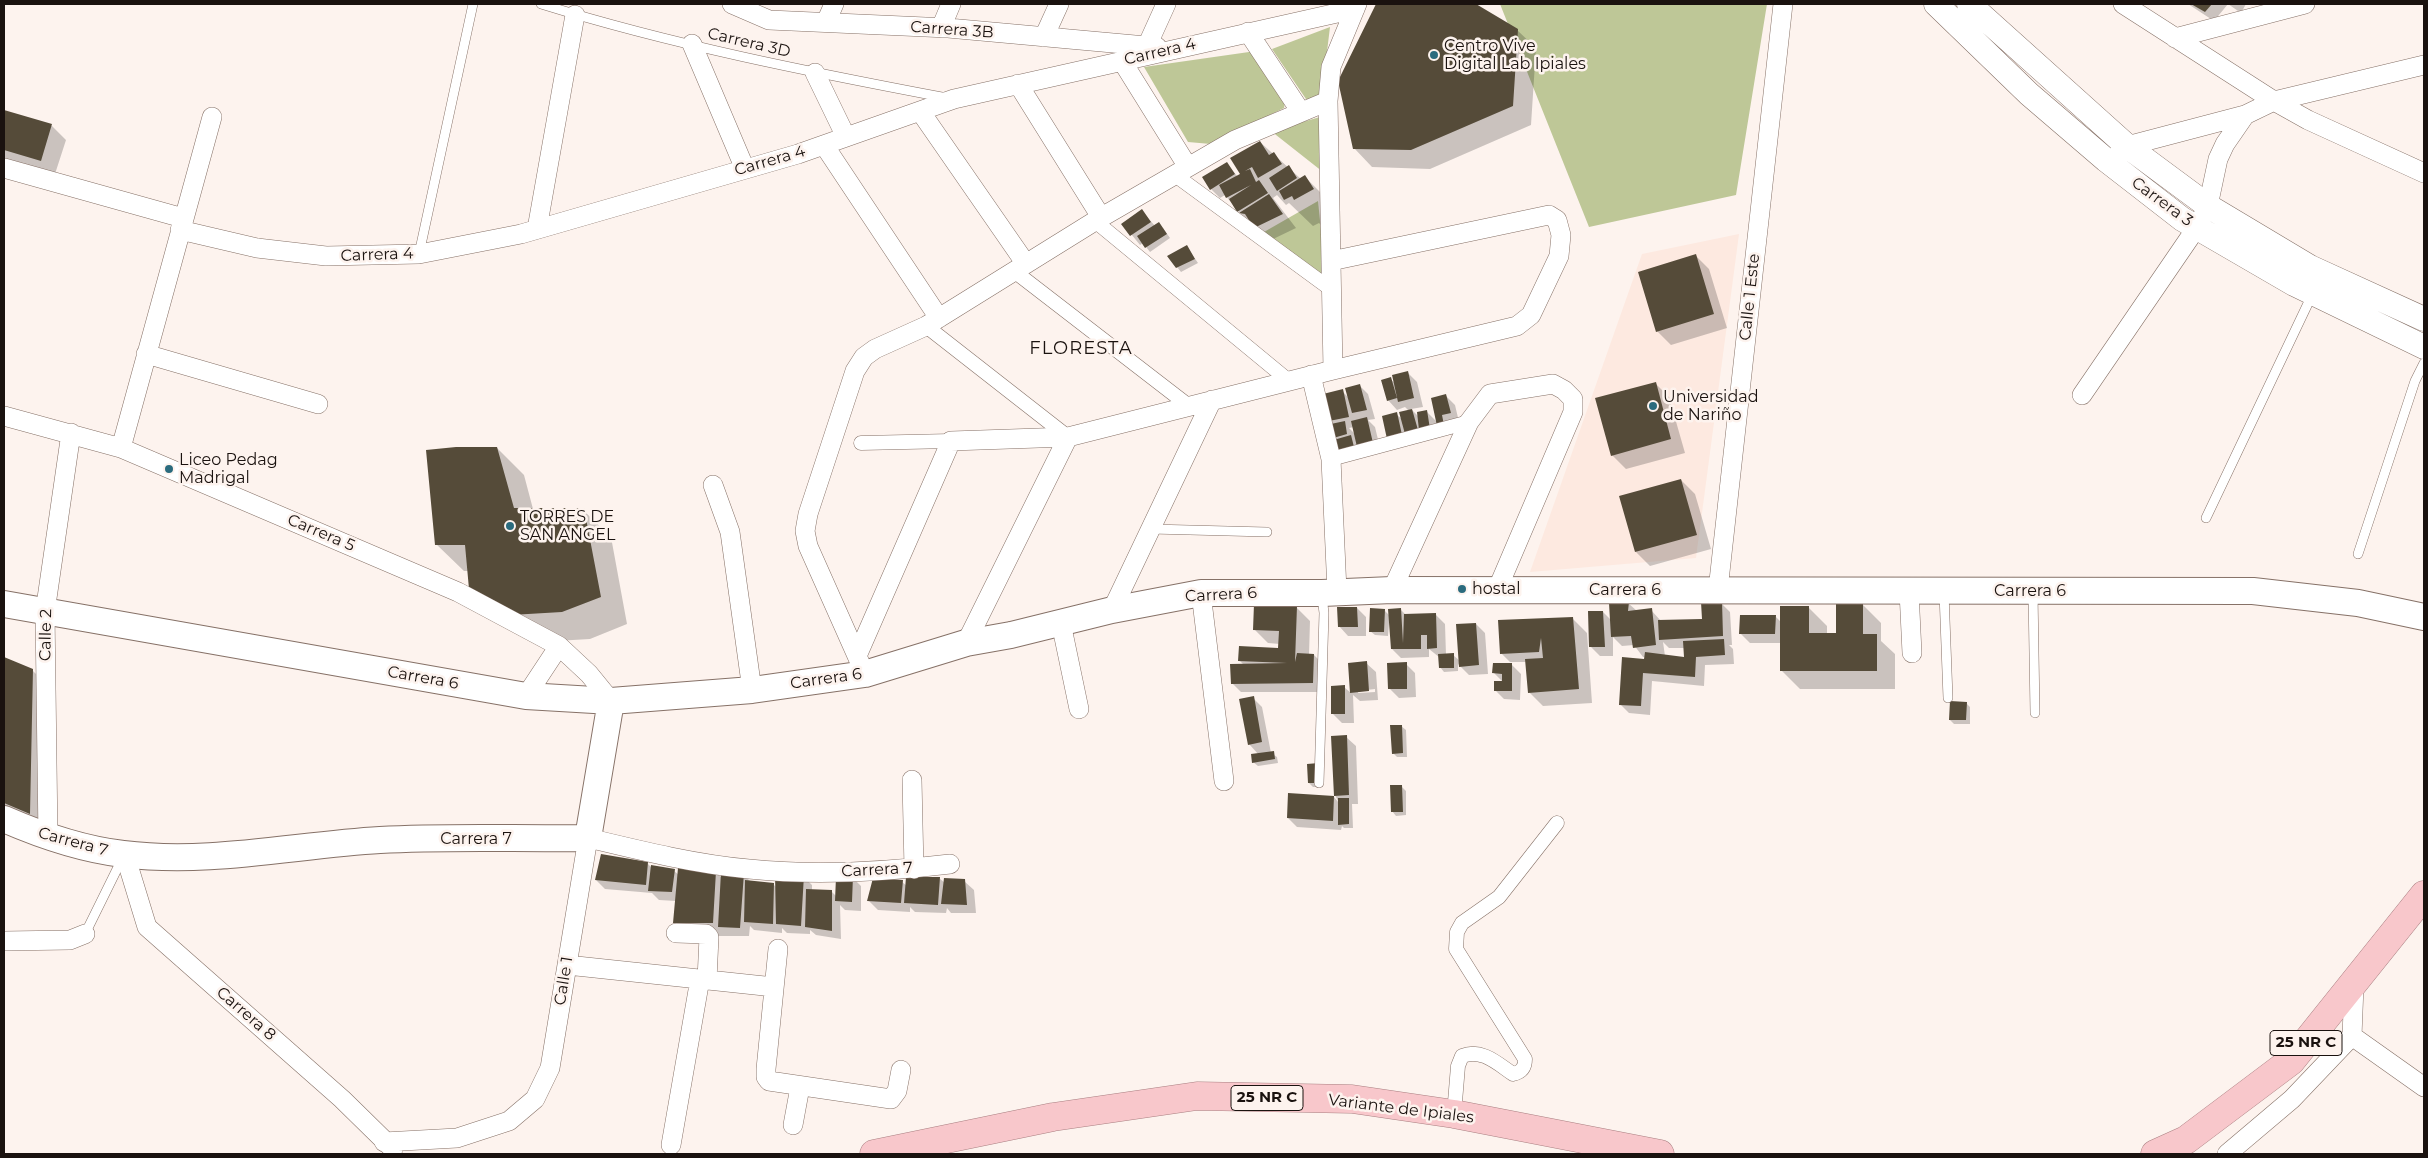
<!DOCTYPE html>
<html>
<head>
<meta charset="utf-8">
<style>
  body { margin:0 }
  #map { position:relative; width:2428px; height:1158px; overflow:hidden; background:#fdf3ee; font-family:Montserrat,sans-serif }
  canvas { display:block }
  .frame { position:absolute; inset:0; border:5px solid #1a120f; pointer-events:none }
</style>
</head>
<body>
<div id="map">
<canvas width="2428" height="1158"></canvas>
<div class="frame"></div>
</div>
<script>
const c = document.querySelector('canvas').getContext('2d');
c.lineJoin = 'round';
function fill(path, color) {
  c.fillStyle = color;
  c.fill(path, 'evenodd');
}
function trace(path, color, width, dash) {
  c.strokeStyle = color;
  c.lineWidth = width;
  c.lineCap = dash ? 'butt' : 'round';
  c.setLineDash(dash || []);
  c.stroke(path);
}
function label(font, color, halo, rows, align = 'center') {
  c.font = font + ' Montserrat,sans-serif';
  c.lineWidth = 5;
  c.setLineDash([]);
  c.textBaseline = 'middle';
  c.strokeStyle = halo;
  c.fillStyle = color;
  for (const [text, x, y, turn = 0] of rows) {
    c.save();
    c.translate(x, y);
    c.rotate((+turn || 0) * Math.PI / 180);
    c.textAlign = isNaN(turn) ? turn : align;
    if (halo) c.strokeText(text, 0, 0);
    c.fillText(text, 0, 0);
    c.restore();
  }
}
fill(new Path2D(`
  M1739 234 1696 558 1530 572 1642 254Z`), '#fde9e0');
fill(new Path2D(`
  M1500 4H1767L1736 195 1589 227Z
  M1330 27 1321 101 1306 99 1272 49Z
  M1256 51 1286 96 1284 108 1211 144 1188 142 1144 67Z
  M1320 117 1323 172 1271 131Z
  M1318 201 1326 279 1264 232Z`), '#bec797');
fill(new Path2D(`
  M1378 4H1473L1517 30 1536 48 1531 125 1430 169 1372 167 1354 148 1340 81Z
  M2188 4H2246L2241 13 2228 4 2214 21Z
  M4 111 52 126 66 140 55 174 4 159Z
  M1260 142 1301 179 1305 177 1332 204 1340 216 1323 227 1319 223 1313 226 1289 203 1286 205 1277 195 1273 198 1296 228 1269 241 1238 211 1225 195 1220 198 1211 189 1227 164 1238 177 1242 175Z
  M1142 211 1155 226 1163 228 1170 238 1150 252 1143 243 1140 245 1123 224Z
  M1187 247 1198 263 1181 272 1177 267Z
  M1695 255 1709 269 1727 328 1671 345 1657 331Z
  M1408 373 1417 382 1423 407 1411 409 1419 417 1427 412 1437 422 1446 396 1455 405 1459 422 1450 424 1453 434 1447 435 1437 425 1438 438 1398 447 1396 414 1402 419 1409 411 1405 407 1397 410 1388 400 1390 379 1395 383Z
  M1655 383 1669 397 1685 453 1626 469 1612 455Z
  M1359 385 1368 394 1375 419 1368 420 1375 427 1381 452H1335L1334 425 1330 421 1342 391 1348 397ZM1354 427 1355 434 1349 428Z
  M497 448 524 475 533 509 583 510 611 537 627 624 590 639 539 642 468 571H464L436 544Z
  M1681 480 1695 494 1711 549 1650 566 1636 552Z
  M1628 603 1637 611 1651 610 1661 621H1703L1721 603 1730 612 1732 645H1729L1733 649 1734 664 1705 665 1704 686 1652 681 1650 715 1629 713 1620 704 1646 657H1643L1634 645 1622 646 1613 637V656H1600L1591 647 1603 612 1611 620ZM1663 642 1669 648H1685L1686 659 1665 656Z
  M1863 605 1881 623V641L1895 654V689H1800L1782 671V643H1750L1740 633 1775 616 1782 623 1809 608 1827 626V634H1838Z
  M1296 607 1310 621 1309 655H1314L1323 664 1322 692H1241L1232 683 1244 665 1239 660 1279 649 1280 644 1268 643 1254 629Z
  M1357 608 1366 617V636H1348L1339 626Z
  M1400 609 1406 615H1436L1445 624 1446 655H1453L1460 661 1476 624 1485 633 1488 674 1469 675 1458 664V671L1444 672 1440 667 1439 657 1429 649V657L1401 658 1392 649 1391 623H1389L1388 636 1375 635 1370 631 1385 611 1390 616Z
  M1573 619 1587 633 1592 703 1543 706 1529 692 1527 662H1510L1501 653Z
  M4 658 32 670 51 689 49 832 4 813Z
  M1366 663 1376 672 1378 700 1360 701 1353 695 1354 723H1342L1333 714 1344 687 1351 693 1349 664ZM1375 689V692L1358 693V691Z
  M1406 664 1415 673 1416 697 1399 698 1390 689Z
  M1512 665 1521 674 1520 700 1504 699 1495 690 1503 682 1494 673Z
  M1253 698 1262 707 1271 753 1277 757 1278 763 1258 766 1253 762 1259 755 1249 744Z
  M1966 703 1970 707V724H1954L1950 720Z
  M1401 726 1406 730 1407 757H1397L1393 753Z
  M1346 737 1356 746 1358 804H1352L1353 828H1344L1342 826 1341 830 1297 827 1288 818 1334 797 1339 803 1335 795Z
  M1323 769V787H1313L1309 783Z
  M1401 786 1406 791V815L1396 816 1392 811Z
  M647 863 651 867 674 871 679 875 716 872 722 878 743 874 751 882 773 884 777 888 803 876 812 885V890L831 891 836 896 852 877 861 886V911L845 910 840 905 841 939 816 935 810 930V934L787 933 782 928V933L754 930 750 926 749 936H688L674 922 676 901 659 900 652 893 605 889 596 880Z
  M939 878 945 883 964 881 974 890 976 913H951L947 908 946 913 915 912 910 907V912L878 910 869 901 902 882 907 886Z`), '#0003');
fill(new Path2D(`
  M1376 4H1476L1518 29 1513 106 1411 150 1353 149 1338 81Z
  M2191 4H2212L2205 12Z
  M4 110 52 124 41 161 4 150Z
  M1260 141 1269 155 1274 152 1282 164 1258 178 1252 167 1245 171 1250 169 1256 182 1259 180 1268 193 1237 212 1229 199 1251 185 1226 198 1219 185 1240 174 1230 158Z
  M1227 162 1235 174 1210 190 1202 177Z
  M1289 165 1297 178 1277 191 1269 178Z
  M1305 175 1314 189 1294 200 1292 196 1284 200 1279 191Z
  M1269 194 1283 214 1254 228 1245 214 1239 213Z
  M1142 209 1151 222 1130 236 1121 224Z
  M1159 222 1167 234 1145 248 1137 236Z
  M1187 245 1195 259 1176 268 1167 256Z
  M1696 254 1714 314 1656 332 1638 272Z
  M1408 371 1414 398 1398 402 1392 375Z
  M1391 377 1397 398 1387 401 1381 380Z
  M1656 382 1671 439 1611 456 1595 398Z
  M1360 384 1367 410 1352 413 1345 388Z
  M1343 389 1349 417 1329 421 1323 394Z
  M1446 394 1451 413 1442 415 1444 425 1437 426 1431 398Z
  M1412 409 1418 430 1405 434 1399 412Z
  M1427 410 1430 429 1419 430 1417 412Z
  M1397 412 1402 435 1387 439 1382 416Z
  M1367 417 1373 443 1357 447 1351 421Z
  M1345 421 1347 434 1330 439 1326 425Z
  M1351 435 1354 447 1334 453 1330 441Z
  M456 447H497L514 508H584L601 597 562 612 511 615 469 589 465 545H435L426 450Z
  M1681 479 1697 535 1635 552 1619 496Z
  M1722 601 1723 636 1659 640 1658 620 1702 619 1701 602Z
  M1629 602 1628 611 1652 608 1656 645 1633 648 1631 636 1611 637 1609 603Z
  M1836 603H1863V634H1877V671H1780V606H1809V633H1836Z
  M1254 604 1297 606 1295 662 1297 653 1314 654 1313 683 1231 684 1230 664 1287 663 1238 661 1239 646 1278 648 1279 631 1253 630Z
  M1337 607H1357L1358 627H1338Z
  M1370 608 1385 609 1384 632H1369Z
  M1401 608 1403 643 1404 614 1436 613 1437 648 1427 649V635H1421V649H1391L1388 609Z
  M1588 611H1603L1605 647H1589Z
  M1740 615H1776L1775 634H1739Z
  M1573 617 1579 689 1528 693 1525 659 1543 658 1541 638 1539 652 1500 654 1498 620Z
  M1476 623 1479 665 1459 667 1456 624Z
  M1724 639 1725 655 1696 657 1695 677 1643 673 1641 706 1619 705 1622 657 1644 659 1645 652 1684 657 1683 641Z
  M1454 653V668H1439L1438 654Z
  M4 657 33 669 30 814 4 803Z
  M1367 661 1369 691 1350 693 1348 663Z
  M1407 662V689H1388L1387 663Z
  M1493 663H1512V691H1494V681H1502V674L1492 673Z
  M1345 685V714H1331V686Z
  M1254 696 1262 742 1248 745 1239 699Z
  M1950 701 1967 702 1966 720H1949Z
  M1390 725H1402L1403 753 1392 754Z
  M1347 735 1349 795 1334 796 1331 736Z
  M1274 751 1275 759 1252 763 1251 754Z
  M1319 763V783H1308L1307 764Z
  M1390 785H1402L1403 812H1391Z
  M1288 793 1334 796 1333 821 1287 818Z
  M1338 798H1349V824L1338 825Z
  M601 854 648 862 646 885 595 880Z
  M651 865 675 869 672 892 648 891Z
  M678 868 716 871 713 923H673Z
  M721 872 744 873 740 928 718 927Z
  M775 874 804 875 801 926 776 924Z
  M853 876 852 902 835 901 836 877Z
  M906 877H940L938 905 904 903Z
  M873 878 903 880 901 903 867 901Z
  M944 878 965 879 967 905 941 904Z
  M745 880 774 883 773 924 744 922Z
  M806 889 832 890V931L805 927Z`), '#554b39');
const service = new Path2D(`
  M541 4C673 45 810 72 947 98
  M419 254 473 4
  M2206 518 2312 295
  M1151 529 1267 532
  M2358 554 2415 381 2424 363
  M1944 593 1948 698
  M2033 593 2035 713
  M1319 783 1324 613 1322 596
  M85 934 123 857`);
const pedestrian = new Path2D(`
  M1175 175 1332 290
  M1095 221 1289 381
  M1014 271 1189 406
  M926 326 1068 437
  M861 443 951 441
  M1331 459 1469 422
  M1454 1114 1458 1066 1462 1056C1482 1048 1498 1064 1513 1074 1522 1072 1525 1068 1525 1059L1456 949 1457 932 1462 923 1499 897 1557 823`);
const minor = new Path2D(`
  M732 4 769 20 948 28 1157 47
  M2123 4 2274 101 2308 120 2424 173
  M826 22 834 4
  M941 28 951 4
  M1248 32 1301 112
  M1044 37 1059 4
  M2175 38 2305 4
  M692 44 745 169
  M1147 46 1166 4
  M1122 61 1188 167
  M815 73 846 137
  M1018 84 1101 217
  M920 111 1026 264
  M824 145 939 318
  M2119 152 2127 146 2245 115 2274 101 2424 65
  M4 168 183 218
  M537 229 575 15
  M180 230 257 248 326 256 419 254 521 234 798 154 954 99 1355 9
  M146 354 318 404
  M1333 370 1328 101 1331 67 1357 4
  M1311 375 1331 459 1337 591
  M2082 395 2197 227 2208 206 2218 159 2225 144 2245 115
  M4 416 121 448 458 592 559 646 589 674 611 701
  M121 448 212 117
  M713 485 730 532 752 690
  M1392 590 1469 422 1490 394 1553 384 1564 390 1573 399V412L1497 590
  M1718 590 1783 4
  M1909 591 1912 653
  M1201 593 1224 781
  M1112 610 1212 400
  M1061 623 1079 709
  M966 643 1068 437 1333 370 1517 326 1531 315 1559 256 1561 235 1557 220 1549 215 1331 261
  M857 656 951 441 1068 437
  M865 674 808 546 805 531 808 514 855 371 864 357 875 349 926 326 1095 221 1235 140 1328 101
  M526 696 559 646
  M912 780 914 869
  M48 838 45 612 71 433
  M125 855 147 927 342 1099 393 1149
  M676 933 706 934 709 937 707 980
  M4 941 70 940 85 934
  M778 949 766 1069V1077L769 1081 891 1099 897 1091 901 1070
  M567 965 774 987
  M2352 1036 2424 1087
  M793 1125 800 1087
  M384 1142 457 1138 509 1121 535 1099 550 1068 588 838C642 851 695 864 749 869 816 876 884 872 950 864
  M671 1145 700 979
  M2227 1154 2292 1099 2352 1036 2354 986`);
const tertiary = new Path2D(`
  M1936 4 2029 94 2106 160 2182 219 2294 284 2424 347
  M1969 4 2127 146 2208 206 2310 267 2424 319`);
const secondary = new Path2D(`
  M4 604 526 696 611 701 752 690 865 674 966 643 1011 635 1112 610 1201 593H1322L1392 590 2253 591 2358 603 2424 617
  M4 819C43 836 81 849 123 854 208 865 295 845 380 840 449 836 519 839 588 838L611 701`);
const trunk = new Path2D(`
  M874 1154 1053 1117 1197 1096 1352 1099 1454 1114 1660 1154
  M2155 1154 2186 1140 2291 1061 2424 895`);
trace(service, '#867167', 10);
trace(pedestrian, '#867167', 15);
trace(minor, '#867167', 20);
trace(tertiary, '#867167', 25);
trace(secondary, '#867167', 28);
trace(trunk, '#a97f81', 29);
trace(service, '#fff', 9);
trace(pedestrian, '#fff', 14);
trace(minor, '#fff', 19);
trace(tertiary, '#fff', 24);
trace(secondary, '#fff', 26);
trace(trunk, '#f8c7cb', 28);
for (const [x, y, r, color] of [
  [1434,55,5,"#2a6b7e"],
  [1653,406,5,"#2a6b7e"],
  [169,469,5,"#2a6b7e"],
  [510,526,5,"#2a6b7e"],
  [1462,589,5,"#2a6b7e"]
]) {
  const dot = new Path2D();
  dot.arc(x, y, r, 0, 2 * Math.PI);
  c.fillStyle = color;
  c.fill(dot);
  trace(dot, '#fdf3ee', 2);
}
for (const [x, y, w] of [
  [2306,1043,72],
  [1267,1098,72]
]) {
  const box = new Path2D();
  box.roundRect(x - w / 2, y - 12.5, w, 25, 4);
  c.fillStyle = '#fdf3ee';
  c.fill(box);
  trace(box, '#1a120f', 1);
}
label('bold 15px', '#1a120f', null, [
  ["25 NR C",2306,1043],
  ["25 NR C",1267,1098]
]);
label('16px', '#1a120f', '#fdf3ee', [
  ["Carrera 3B",952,30,4],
  ["Carrera 3D",749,43,13],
  ["Carrera 4",1160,52,-13],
  ["Carrera 4",770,161,-16],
  ["Carrera 3",2162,202,36],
  ["Carrera 4",377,255,-2],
  ["Calle 1 Este",1750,297,-84],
  ["Carrera 5",321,533,23],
  ["Carrera 6",1625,590],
  ["Carrera 6",2030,591],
  ["Carrera 6",1221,595,-3],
  ["Calle 2",46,635,-89],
  ["Carrera 6",423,678,10],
  ["Carrera 6",826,679,-8],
  ["Carrera 7",476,839],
  ["Carrera 7",73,842,15],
  ["Carrera 7",877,870,-3],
  ["Calle 1",564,981,-81],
  ["Carrera 8",246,1014,41],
  ["Variante de Ipiales",1401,1109,7]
]);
label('16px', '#1a120f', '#fdf3ee', [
  ["Centro Vive",1444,46],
  ["Digital Lab Ipiales",1444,64],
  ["Universidad",1663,397],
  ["de Nariño",1663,415],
  ["Liceo Pedag",179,460],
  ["Madrigal",179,478],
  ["TORRES DE",520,517],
  ["SAN ANGEL",520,535],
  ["hostal",1472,589]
], 'left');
c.letterSpacing = '1px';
label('18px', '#1a120f', '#fdf3ee', [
  ["FLORESTA",1081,349]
]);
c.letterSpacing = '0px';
</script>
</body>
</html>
